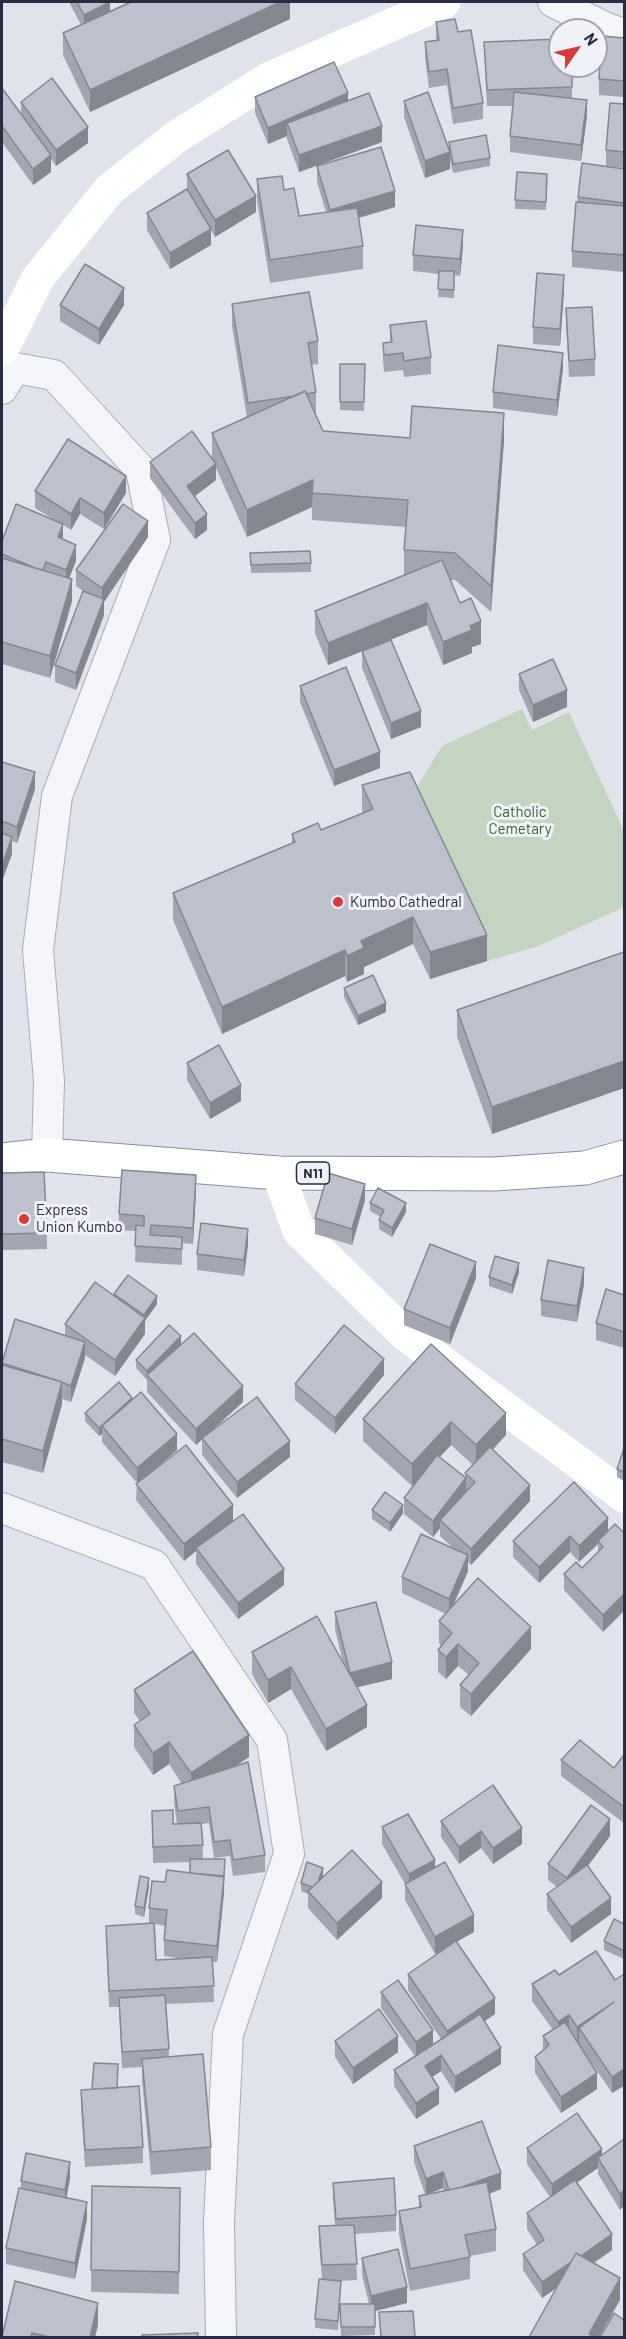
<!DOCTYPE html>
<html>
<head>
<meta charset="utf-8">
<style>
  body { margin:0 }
  #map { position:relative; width:626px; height:2339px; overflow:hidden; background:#e0e3eb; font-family:Barlow,sans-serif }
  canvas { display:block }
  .frame { position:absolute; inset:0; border:3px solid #272e44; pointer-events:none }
  .north { position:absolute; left:548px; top:18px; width:60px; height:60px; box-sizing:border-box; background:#f0f2f8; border:2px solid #a0a4b0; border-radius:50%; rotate:56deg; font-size:16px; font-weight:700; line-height:24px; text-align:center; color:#272e44 }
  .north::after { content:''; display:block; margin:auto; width:21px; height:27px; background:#db3a3c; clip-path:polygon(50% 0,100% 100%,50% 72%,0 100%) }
</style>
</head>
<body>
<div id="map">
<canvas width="626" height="2339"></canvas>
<div class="frame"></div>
<div class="north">N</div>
</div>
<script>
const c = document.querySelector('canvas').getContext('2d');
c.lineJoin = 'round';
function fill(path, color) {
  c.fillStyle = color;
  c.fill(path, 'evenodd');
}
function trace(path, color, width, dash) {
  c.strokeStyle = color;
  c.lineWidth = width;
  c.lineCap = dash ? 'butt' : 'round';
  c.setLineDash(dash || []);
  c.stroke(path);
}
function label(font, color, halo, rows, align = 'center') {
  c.font = font + ' Barlow,sans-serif';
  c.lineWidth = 6;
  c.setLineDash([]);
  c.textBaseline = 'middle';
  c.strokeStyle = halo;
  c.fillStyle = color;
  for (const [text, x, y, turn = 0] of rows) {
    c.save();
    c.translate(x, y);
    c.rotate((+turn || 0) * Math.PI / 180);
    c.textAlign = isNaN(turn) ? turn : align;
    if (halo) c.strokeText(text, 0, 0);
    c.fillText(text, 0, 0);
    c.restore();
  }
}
fill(new Path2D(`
  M522 709 532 730 569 712 624 831V907L536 947 487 961 410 798 442 746Z`), '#c3d5c1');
const street = new Path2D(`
  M553 2 609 29 624 34
  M2 389 15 368 54 375 141 470 155 540 57 796 38 950 49 1081 47 1155
  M2 1508 154 1565 272 1740 289 1854 228 2034 219 2222 221 2338`);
const highway = new Path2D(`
  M2 1160 47 1155 278 1173 494 1174 585 1168 624 1157`);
trace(street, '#a8adb9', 32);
trace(highway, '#868da3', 35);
trace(street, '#f4f5f8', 30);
trace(new Path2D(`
  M2 350 38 278 109 190 176 137 270 78 444 2
  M278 1173 299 1231 407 1336 624 1496`), '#fff', 33);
trace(highway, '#fff', 33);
fill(new Path2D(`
  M69 2H109L110 11 290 2V19L90 112 63 55V33L81 25Z
  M436 22 458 32 483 103V119L453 124 447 85 429 88 425 58V42L436 40Z
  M624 38V97L599 95V79Z
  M484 42 572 66V99L587 116 581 161 510 152V136L513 106H487Z
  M2 88 21 114V102L88 143 56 166 51 159V172L33 185 2 142Z
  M255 97 348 101 382 142 299 172 287 139V136L268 144 255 113Z
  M404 101 449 148V142L490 158V166L453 173 450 160V169L425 178 404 117Z
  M624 104V168L606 166V150Z
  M317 166 395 207 359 218 363 246V269L270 283 257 201V179L284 190 299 216 326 212 317 182Z
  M624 169V272L572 267V251L578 197Z
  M187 174 256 212 215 237 211 230V245L170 269 147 230V213L187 190Z
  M547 174 546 210 515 209V200Z
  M463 246 460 276 454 275V298L438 297 439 274 413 271V255Z
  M564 291 560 346 533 344V327Z
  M232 304 318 341V364L312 365 316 392V415L323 431 410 438 504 440 491 612 455 580H450L460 603 481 644 472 647V653L443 665 427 625 328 665 315 633V611L404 575V550L406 527 312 520V507L247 537 216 468V480L195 496 207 530 195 539 150 478V462L212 459V433L247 418 232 326Z
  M60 305H124L99 345 60 321Z
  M566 308 595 359V376L569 377 566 324Z
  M390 325 431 357V374L404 377 403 370 384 372 383 359V343L390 342Z
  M340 364H365L364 411 340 410Z
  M563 369 557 416 493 408V392Z
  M35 491 126 493 104 529 80 514 71 530 63 525V539L76 561 69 578 72 601 50 678 2 664V541L56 521 35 508Z
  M148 537 104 602V615L76 690 55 682V665L83 591 76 586V570Z
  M250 553 311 563V572L251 573Z
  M362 651 421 727 391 739 362 668Z
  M519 674 567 707 533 722 519 690Z
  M300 686 380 768 334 786 300 702Z
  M2 762 35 789 17 843 12 841V854L2 881Z
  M362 785 487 961 430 979 413 944 364 967V974L347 982 345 976 222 1034 173 920V893L292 843V834L321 830 363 813 362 811Z
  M624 952V1088L492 1134 457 1037V1010Z
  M344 988 386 1012 358 1025 344 997Z
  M187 1063 241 1101 210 1119 187 1080Z
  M2 1173 47 1233V1249L2 1250Z
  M196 1191 193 1244 182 1243V1265L135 1262 136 1231 119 1230V1214Z
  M365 1200 352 1245 315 1234V1218Z
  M370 1203 406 1212 392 1237 379 1229V1220L381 1217 370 1211Z
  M248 1245 244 1276 197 1270V1254Z
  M519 1272 512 1294 489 1286V1277Z
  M476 1278 450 1344 404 1325V1309Z
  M584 1284 577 1322 541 1316V1300Z
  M114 1294 157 1304 145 1321V1334L115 1376 85 1355V1358L71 1402 62 1399V1404L43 1473 2 1462V1362L65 1335V1324L114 1296Z
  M624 1295V1348L596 1340V1323Z
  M431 1344 506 1435 492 1449 530 1501 471 1565 468 1562V1571L453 1606 531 1649 471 1716 460 1707V1685L469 1675 458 1666 446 1679 438 1672V1650L441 1646 439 1643V1621L446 1614 402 1593V1577L454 1549 440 1536V1528L433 1537 404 1514V1498L418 1480 412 1486 363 1441V1419ZM451 1445 473 1465 465 1473V1477L440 1457Z
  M181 1345 243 1402 208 1434 290 1457 237 1498 202 1455V1439L196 1445 147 1392V1380L136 1368V1360Z
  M384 1375 335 1434 295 1400V1384Z
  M132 1400 177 1450 156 1468 233 1521 284 1585 238 1619 196 1564V1551L184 1561 136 1500 137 1483 102 1442V1434L99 1436 85 1421V1413Z
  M624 1448V1481L617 1477V1469Z
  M372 1510 403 1513 390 1532 372 1519Z
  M608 1518 603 1632 564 1590V1574L582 1568 598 1552V1544L579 1562 570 1552 539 1583 513 1557V1541Z
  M335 1612 392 1679 357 1687 367 1727 326 1751 291 1689 268 1703 252 1674V1652L343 1663 335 1629Z
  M624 1625V1645L623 1644V1628Z
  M134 1690 249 1757 236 1766 265 1855V1872L233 1876 230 1856 214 1858 209 1823 202 1824 203 1859H225L224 1893 217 1962H213L214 2002 166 2004 169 2056 211 2147V2170L151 2175 142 2081V2067L122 2068 119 2007H109L106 1926 149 1924V1908L165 1882 190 1873V1862L153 1863 152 1811 173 1824H177L174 1803V1786L182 1784 169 1764 153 1775 134 1747V1725L140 1721 134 1713ZM155 1924 165 1926 164 1940V1956L184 1959 156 1960Z
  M624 1757V1823L561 1776V1760L614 1768Z
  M493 1785 522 1844 493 1864 481 1848 459 1864 441 1837V1821Z
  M382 1827 435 1868 474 1932 456 1942 495 2014 485 2021 501 2064 455 2093 441 2071 432 2077 439 2104 416 2119 394 2086V2070L415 2056 381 2008V1992L433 2044 441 2039 408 1990V1974L449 1946 435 1954 405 1900V1884L382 1844Z
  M610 1836 588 1866 611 1914 571 1943 547 1910V1894L557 1887 548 1880V1864Z
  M323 1876 322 1878 382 1898 337 1940 308 1908V1894L301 1891V1883Z
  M149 1887 144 1917 135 1914V1906Z
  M624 1924V1959L604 1950V1941Z
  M559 1975 615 1980 612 2093 579 2044V2042L578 2043 597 2089 561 2113 535 2073V2057L543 2050V2036L553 2030 532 2001V1984Z
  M335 2041 398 2052 353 2084 335 2057Z
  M118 2073 117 2087 143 2147V2163L85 2167 81 2106V2090L92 2089Z
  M624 2139 620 2210 598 2174V2168L577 2182 612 2250 594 2263 620 2300 556 2288 542 2298 523 2270V2254L537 2245 527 2229V2213L550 2197 527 2164V2148L602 2155Z
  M414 2146 501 2189 489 2194 496 2229V2251L470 2256V2279L410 2291 399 2234V2211L419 2208V2196L425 2194 414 2162ZM443 2188 444 2191 428 2194Z
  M70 2178 66 2198 87 2219 75 2279 6 2264V2248L21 2188V2181Z
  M333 2183 396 2215V2231L355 2234 357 2280 341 2281 338 2330 315 2328V2319L322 2279 319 2243V2226H335L333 2199Z
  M92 2186 180 2188 179 2294 91 2292Z
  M362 2258 407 2303 375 2311V2335L341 2336 340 2304H369L362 2275Z
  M98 2325 95 2337H2Z`), '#a3a6b1');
fill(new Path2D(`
  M110 2V18L84 32V15Z
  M280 2H290V19L90 112V90Z
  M348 93V109L287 123V136L268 144V128Z
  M587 100V116L581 161V145Z
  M382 126V142L299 172V155Z
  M88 127V143L56 166V150Z
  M450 152V169L425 178V161Z
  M51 155V172L33 185V169Z
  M395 191V207L330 226V210Z
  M256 196V212L215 237V220Z
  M211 229V245L170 269V253Z
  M463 230V246L460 276V259Z
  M564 275V291L560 346V329Z
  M124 288V305L99 345V329Z
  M563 353V369L557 416V400Z
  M504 413V440L491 612V586Z
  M216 464V480L187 502V486Z
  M126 476V493L104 529V513Z
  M313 480 312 507 247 537V510Z
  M80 498V514L71 530V514Z
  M207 514V530L195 539V523Z
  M148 521V537L104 602V615L76 690V673L102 604V588Z
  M63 524V540L58 537Z
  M76 545V561L66 586V570Z
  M72 579V601L50 678V656Z
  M427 603V625L328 665V643Z
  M481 621V644L472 647V653L443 665V642L470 626Z
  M567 690V707L533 722V705Z
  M421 711V727L391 739V723Z
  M380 752V768L334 786V770Z
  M35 772V789L17 843V827Z
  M12 837V854L2 881V865Z
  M413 917V944L364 967V974L347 982V956L361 941Z
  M487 935V961L430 979V952Z
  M345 950V976L222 1034V1007Z
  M386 1003V1012L358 1025V1016Z
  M624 1061V1088L492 1134V1107Z
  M241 1085V1101L210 1119V1103Z
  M196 1175V1191L193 1244V1228Z
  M365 1184V1200L352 1245V1229Z
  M406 1203V1212L392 1237V1228Z
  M248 1229V1245L244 1276V1260Z
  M476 1262V1278L450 1344V1328Z
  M519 1263V1272L512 1294V1285Z
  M584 1268V1284L577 1322V1306Z
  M157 1296V1304L145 1321V1334L115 1376V1360L144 1320V1315Z
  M181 1336V1345L147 1375V1380V1371Z
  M85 1342V1358L71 1402V1386Z
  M384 1359V1375L335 1434V1418Z
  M62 1382V1404L43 1473V1451Z
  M243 1386V1402L196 1445V1429Z
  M132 1398V1406L102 1426V1434L99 1436V1428Z
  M506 1413V1435L476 1468V1445Z
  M451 1422V1445L412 1486V1464Z
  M177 1434V1450L137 1484V1468Z
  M290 1441V1457L237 1498V1482Z
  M466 1478V1494L440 1520V1528L433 1537V1521Z
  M530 1485V1501L471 1565V1549Z
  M233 1505V1521L196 1548V1551L184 1561V1544Z
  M403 1505V1513L390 1532V1523Z
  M608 1518V1534L598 1541V1544L579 1562V1546Z
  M570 1536V1552L539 1583V1567Z
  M468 1555V1571L449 1615V1599Z
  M284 1569V1585L238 1619V1603Z
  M624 1594V1611L603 1632V1615Z
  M531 1627V1649L471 1716V1694Z
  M458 1644V1666L446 1679V1657Z
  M392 1662V1679L350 1689V1673Z
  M291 1667V1689L268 1703V1680Z
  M367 1705V1727L326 1751V1729Z
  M249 1735V1757L191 1796V1773Z
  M169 1742V1764L153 1775V1753Z
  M610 1819V1836L567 1894V1878Z
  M522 1828V1844L493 1864V1848Z
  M481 1831V1848L459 1864V1847Z
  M435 1860V1876L409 1890V1874Z
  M323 1868V1876L316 1897V1888Z
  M224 1877V1893L217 1962V1946Z
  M149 1878V1887L144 1917V1908Z
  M382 1882V1898L337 1940V1923Z
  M611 1898V1914L571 1943V1927Z
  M474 1915V1932L435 1954V1937Z
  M495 1998V2014L447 2047V2031Z
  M614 2002 579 2028V2042L577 2043V2027Z
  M569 2015V2031L558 2038V2022Z
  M433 2030V2047L416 2059V2042Z
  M398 2036V2052L353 2084V2068Z
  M501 2048V2064L455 2093V2077Z
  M441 2055V2071L425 2082V2066Z
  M624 2069V2086L612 2093V2077Z
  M597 2073V2089L561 2113V2097Z
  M439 2088V2104L416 2119V2103Z
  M602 2149V2164L598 2158V2168L552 2200V2184Z
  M70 2162V2178L65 2206V2190Z
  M443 2172V2188L426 2195V2179Z
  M501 2173V2189L450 2208V2192Z
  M624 2190V2206L620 2210V2194Z
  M87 2202V2219L75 2279V2263Z
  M612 2234V2250L542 2298V2282Z
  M620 2278V2300L599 2337H589V2334Z
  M407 2287V2303L371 2312V2296Z
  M98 2303V2325L95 2337H90Z`), '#848790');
const building = new Path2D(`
  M77 2H110L84 15Z
  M131 2H280L90 90 63 33Z
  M455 19 458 32 471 30 483 103 453 108 447 69 429 72 425 42 439 40 436 22Z
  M602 36 624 38V81L599 79Z
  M560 39V66H572V87L487 90 484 42Z
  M334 62 348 93 268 128 255 97Z
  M52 78 88 127 56 150 21 102Z
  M2 88 51 155 33 169 2 126Z
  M428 92 450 152 425 161 404 101Z
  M514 92 587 100 581 145 510 136Z
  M369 93 382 126 299 155 287 123Z
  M610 103 624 104V152L606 150Z
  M486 135 490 158 453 164 449 142Z
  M381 147 395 191 330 210 317 166Z
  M228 150 256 196 215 220 187 174Z
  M582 163 624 169V203L578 197Z
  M517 172 547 174 546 202 515 200Z
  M282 176 284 190 294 188 299 216 357 208 363 246 270 260 257 179Z
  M187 189 211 229 170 253 147 213Z
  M576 202 624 206V255L572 251Z
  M416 225 463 230 460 259 413 255Z
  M85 264 124 288 99 329 60 305Z
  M439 271H454V290L438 289Z
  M537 273 564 275 560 329 533 327Z
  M309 292 318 341 308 343 316 392 307 394 305 391 295 396 248 403 232 304Z
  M592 307 595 359 569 361 566 308Z
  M426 321 431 357 404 361 403 353 384 355 383 343 392 342 390 325Z
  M498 345 563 353 557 400 493 392Z
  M340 364H365L364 402H340Z
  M305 391 323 431 410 438 412 406 504 413 491 586 455 553 404 550 408 500 312 493 313 480 247 510 212 433Z
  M192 431 216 464 187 486 207 514 195 523 150 462Z
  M68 439 126 476 104 513 80 498 71 514 35 491Z
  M16 504 63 524 58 537 76 545 66 570 46 562 43 570 35 568 2 554V541Z
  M123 504 148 521 102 588 76 570Z
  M310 551 311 563 251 565 250 553Z
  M2 558 72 579 50 656 2 642Z
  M442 560 460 603 471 598 481 621 470 626 472 630 443 642 427 603 328 643 315 611Z
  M83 591 104 599 76 673 55 665Z
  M391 640 421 711 391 723 362 651Z
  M553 659 567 690 533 705 519 674Z
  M346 667 380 752 334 770 300 686Z
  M2 762 35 772 17 827 2 821Z
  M410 772 487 935 430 952 413 917 361 941 364 948 347 956 345 950 222 1007 173 893 295 842 292 834 318 823 321 830 373 809 362 785Z
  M2 833 12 837 2 865Z
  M624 952V1061L492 1107 457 1010Z
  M373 975 386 1003 358 1016 344 988Z
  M219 1045 241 1085 210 1103 187 1063Z
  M122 1170 196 1175 193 1228 151 1225 150 1235 182 1237V1249L135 1246 136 1225 144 1226V1216L119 1214Z
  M44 1172 47 1233 2 1234V1173Z
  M328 1173 365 1184 352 1229 315 1218Z
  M378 1188 406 1203 392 1228 379 1220 384 1210 370 1203Z
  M201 1223 248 1229 244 1260 197 1254Z
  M430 1244 476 1262 450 1328 404 1309Z
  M495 1256 519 1263 512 1285 489 1277Z
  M548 1260 584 1268 577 1306 541 1300Z
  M128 1275 157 1296 144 1315 114 1294Z
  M95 1282 145 1318 115 1360 65 1324Z
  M606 1289 624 1295V1332L596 1323Z
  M15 1319 85 1342 71 1386 61 1382H62L2 1363Z
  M169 1325 181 1336 147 1371 136 1360Z
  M344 1325 384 1359 335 1418 295 1384Z
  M194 1333 243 1386 196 1429 147 1375Z
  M431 1344 506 1413 476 1445 451 1422 412 1464 363 1419Z
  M2 1365 62 1382 43 1451 2 1439Z
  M119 1382 132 1398 99 1428 85 1413Z
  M141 1392 177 1434 137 1468 102 1426Z
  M257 1397 290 1441 237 1482 202 1438Z
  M186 1445 233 1505 184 1544 136 1484Z
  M490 1447 530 1485 471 1549 440 1520 475 1482 465 1473Z
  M624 1448V1472L617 1469Z
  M437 1455 466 1478 433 1521 404 1498Z
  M574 1482 608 1518 579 1546 570 1536 539 1567 513 1541Z
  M385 1492 403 1505 390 1523 372 1510Z
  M243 1514 284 1569 238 1603 196 1548Z
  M615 1524 624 1533V1594L603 1615 564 1574 576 1562 582 1568 603 1547 598 1541Z
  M421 1534 468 1555 449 1599 402 1577Z
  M478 1578 531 1627 471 1694 460 1685 479 1663 458 1644 446 1657 438 1650 452 1633 439 1621Z
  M376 1602 392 1662 350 1673 335 1612Z
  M317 1616 367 1705 326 1729 291 1667 268 1680 252 1652Z
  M193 1651 249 1735 191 1773 169 1742 153 1753 134 1725 150 1714 134 1690Z
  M580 1740 614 1768 623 1756 624 1757V1807L561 1760Z
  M248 1762 265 1855 233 1860 230 1840 214 1842 209 1807 178 1811 174 1786Z
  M493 1785 522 1828 493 1848 481 1831 459 1847 441 1821Z
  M591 1805 610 1819 567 1878 548 1864Z
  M173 1810V1824L201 1823 203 1845 153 1847 152 1811Z
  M408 1814 435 1860 409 1874 382 1827Z
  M352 1850 382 1882 337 1923 308 1891Z
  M190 1859H225L224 1876 190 1873Z
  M307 1862 323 1868 318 1882 312 1887 301 1883Z
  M445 1862 474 1915 435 1937 405 1884Z
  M587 1865 611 1898 571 1927 547 1894Z
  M167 1870 224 1877 217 1946 164 1940 167 1910 149 1908 152 1881 165 1882Z
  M140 1876 149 1878 144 1908 135 1906Z
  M614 1919 624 1924V1951L604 1941Z
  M154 1923 156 1960 212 1957 214 1986 109 1991 106 1926Z
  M456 1941 495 1998 447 2031 408 1974Z
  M596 1951 615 1980 624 1974V2069L612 2077 579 2028 614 2002 577 2027 569 2015 558 2022 532 1984 555 1970 559 1975Z
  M398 1980 433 2030 416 2042 381 1992Z
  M165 1995 169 2049 122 2052 119 1998Z
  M379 2009 398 2036 353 2068 335 2041Z
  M480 2014 501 2048 455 2077 441 2055 425 2066 439 2088 416 2103 394 2070Z
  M565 2022 597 2073 561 2097 535 2057 549 2045 543 2036Z
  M203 2054 211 2147 151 2152 142 2059Z
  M94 2063 118 2064 117 2088 92 2089Z
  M139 2086 143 2147 85 2150 81 2090Z
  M577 2113 602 2149 552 2184 527 2148Z
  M482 2121 501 2173 462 2187 449 2190 443 2172 426 2179 414 2146Z
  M624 2139V2190L620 2194 598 2158Z
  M26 2153 70 2162 65 2190 21 2181Z
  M394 2178 396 2215 336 2219 333 2183Z
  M575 2180 612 2234 581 2256 576 2253 571 2262 542 2282 523 2254 544 2240 527 2213Z
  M487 2182 496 2229 465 2235 470 2257 410 2269 399 2211 421 2207 419 2196Z
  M92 2186 180 2188 179 2272 91 2270Z
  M19 2188 87 2202 75 2263 6 2248Z
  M354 2225 357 2264 322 2265 319 2226Z
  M398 2249 407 2287 371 2296 362 2258Z
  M576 2253 620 2278 589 2334 595 2337H529Z
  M319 2279 341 2281 338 2321 315 2319Z
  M15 2281 98 2303 90 2337H49L32 2333 31 2337H2Z
  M340 2304H375V2327H341Z
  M413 2311 415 2337H381L379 2312Z
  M614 2313 624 2320V2337H600Z
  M198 2333V2337H142V2335Z`);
fill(building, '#bdc1ce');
trace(building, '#848790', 1.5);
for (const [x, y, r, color] of [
  [338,902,6,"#db3a3c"],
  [24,1219,6,"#db3a3c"]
]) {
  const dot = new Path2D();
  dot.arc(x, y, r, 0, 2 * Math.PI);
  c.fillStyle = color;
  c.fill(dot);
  trace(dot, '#f0f2f8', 2);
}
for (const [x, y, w] of [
  [313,1173,33]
]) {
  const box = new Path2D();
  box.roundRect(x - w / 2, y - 11, w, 22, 4.5);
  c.fillStyle = '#f0f2f8';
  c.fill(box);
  trace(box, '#272e44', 1.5);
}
label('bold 14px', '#272e44', null, [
  ["N11",313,1173]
]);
label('15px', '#356133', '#f0f2f8', [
  ["Catholic",520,812],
  ["Cemetary",520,829]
]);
label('15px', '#272e44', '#f0f2f8', [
  ["Kumbo Cathedral",350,902],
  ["Express",36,1210],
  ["Union Kumbo",36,1227]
], 'left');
</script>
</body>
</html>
